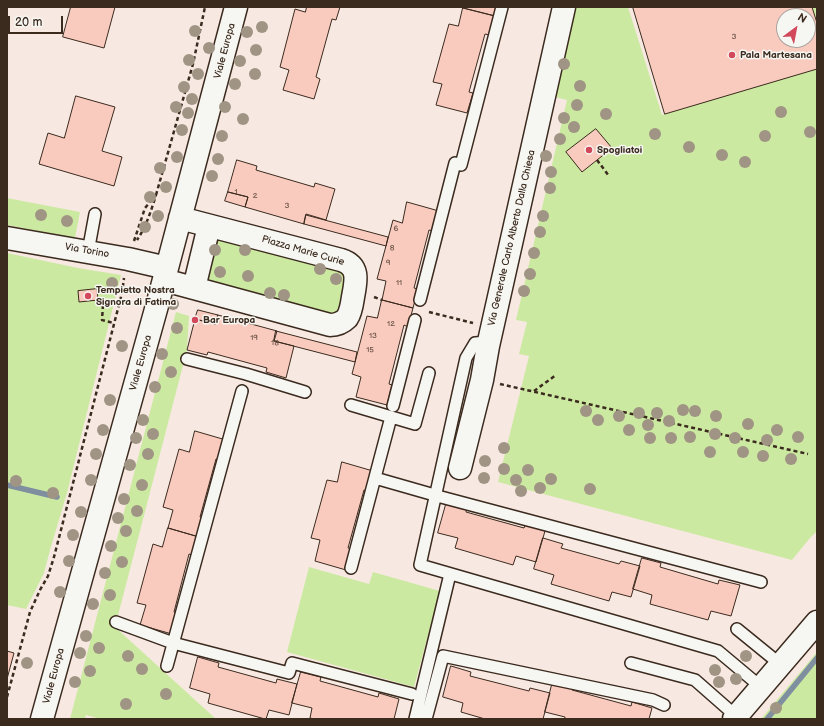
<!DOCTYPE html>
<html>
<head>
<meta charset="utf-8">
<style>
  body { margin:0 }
  #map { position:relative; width:824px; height:726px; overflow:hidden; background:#f7e9e2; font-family:"Balsamiq Sans",sans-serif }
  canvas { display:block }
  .frame { position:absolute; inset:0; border:8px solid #3b2a1e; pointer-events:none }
  .north { position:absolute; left:776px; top:8px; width:40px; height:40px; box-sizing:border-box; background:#f6f6f2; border:1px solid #aba49d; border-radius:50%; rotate:32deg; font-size:11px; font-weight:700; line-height:16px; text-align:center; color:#3b2a1e }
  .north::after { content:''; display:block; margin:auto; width:14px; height:18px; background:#d1495b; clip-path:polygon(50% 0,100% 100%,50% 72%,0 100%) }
  .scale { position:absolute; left:8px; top:16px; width:55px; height:18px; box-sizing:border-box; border:2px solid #3b2a1e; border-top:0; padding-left:5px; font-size:12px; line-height:14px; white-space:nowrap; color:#3b2a1e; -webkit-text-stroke:3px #f6f6f2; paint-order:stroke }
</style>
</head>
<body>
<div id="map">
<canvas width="824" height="726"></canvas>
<div class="frame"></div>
<div class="north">N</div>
<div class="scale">20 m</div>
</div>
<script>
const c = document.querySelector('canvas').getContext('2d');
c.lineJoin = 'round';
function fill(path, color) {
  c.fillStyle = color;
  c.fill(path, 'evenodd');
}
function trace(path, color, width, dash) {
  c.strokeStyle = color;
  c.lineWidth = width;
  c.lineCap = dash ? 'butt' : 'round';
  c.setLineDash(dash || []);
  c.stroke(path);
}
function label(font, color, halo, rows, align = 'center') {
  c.font = font + ' "Balsamiq Sans",sans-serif';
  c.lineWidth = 3;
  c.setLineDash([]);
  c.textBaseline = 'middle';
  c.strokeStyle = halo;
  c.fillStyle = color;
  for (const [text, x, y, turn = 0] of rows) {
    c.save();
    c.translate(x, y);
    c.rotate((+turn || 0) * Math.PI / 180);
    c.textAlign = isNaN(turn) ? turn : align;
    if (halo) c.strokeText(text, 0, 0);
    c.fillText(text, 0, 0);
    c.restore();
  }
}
fill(new Path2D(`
  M569 7H628L662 115 665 114 633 7H817V531L810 538 792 560 498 482 529 356 519 354 527 322 516 320 567 100 547 95ZM784 16H808V40H784Z
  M7 198 80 212 75 238 7 225Z
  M217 238 349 273 337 317 207 282Z
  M7 253 78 268 121 275 67 493 50 550 44 573 26 609 7 605Z
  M176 312 189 316 187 350 115 627 216 719H101L86 715 85 719H70Z
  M309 567 369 584 373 572 440 591 414 687 287 652Z
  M817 652V719H761Z`), '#cce9a1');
trace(new Path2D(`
  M7 485 57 497
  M767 719 817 658`), '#7f8fa0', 5.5);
const building = new Path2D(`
  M71 7H115L104 48 63 37Z
  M307 7H340L336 20 332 19 316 77 320 79 314 99 283 90 289 70 280 67 295 9 305 12Z
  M464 7H497L495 16 463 8Z
  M633 7H812L817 23V69L665 114ZM784 16H808V40H784Z
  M463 8 495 16 489 35 485 34 469 92 473 93 467 113 436 105 442 84 433 82 449 24 458 26Z
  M76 96 115 107 102 151 122 157 114 186 39 164 48 133 64 138Z
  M596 129 612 148 582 172 566 152Z
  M237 160 257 166 256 170 314 187 315 183 335 189 326 220 306 214 304 224 245 207 248 197 228 192Z
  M228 192 248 197 245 207 225 201Z
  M407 202 439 211 433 231 429 230 414 288 418 289 413 308 382 300 386 281 377 279 393 220 402 223Z
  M306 215 388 237 386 246 304 224Z
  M97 289 98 300 79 302 78 291Z
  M382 300 413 308 408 327 404 325 389 384 392 385 387 405 356 397 361 377 352 374 367 316 377 318Z
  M198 310 218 315 215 324 195 319Z
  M218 315 277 331 274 341 294 346 286 378 266 372 267 368 208 352 207 355 187 350 195 319 215 324Z
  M276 331 357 352 355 362 274 341Z
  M195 431 226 440 220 460 216 459 200 517 204 519 199 537 168 528 173 510 163 507 179 449 189 452Z
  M342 462 373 471 368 491 364 490 348 548 352 549 346 570 315 561 320 540 311 538 327 480 337 482Z
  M447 501 467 507 466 512 524 528 525 525 545 531 536 562 516 556 513 565 455 548 458 538 438 533Z
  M168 528 199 537 194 556 189 554 174 612 177 614 172 634 140 625 146 605 137 603 153 544 162 547Z
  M543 538 563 544 561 548 619 564 621 561 640 566 631 597 612 592 609 601 551 584 554 575 534 569Z
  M642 558 661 563 660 567 718 584 719 580 740 585 731 616 711 611 708 620 650 604 652 595 633 589Z
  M7 651 14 653 7 679Z
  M198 657 219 663 218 667 276 683 277 679 297 684 289 715 269 710 266 719H265L208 703 210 694 190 688Z
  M451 666 471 672 470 676 529 691 530 688 550 693 543 719H485L461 712 463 703 443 697Z
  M301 672 321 677 320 681 378 697 379 693 399 699 394 719H314L310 718 312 708 292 703Z
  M553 681 573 686 572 690 631 706 632 702 652 708 649 719H565V717L545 712Z`);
fill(building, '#f9cabe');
trace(building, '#3b2a1e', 1);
const lane = new Path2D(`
  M88 252 95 214
  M420 300 455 163 461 165 502 7
  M489 342 475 343 466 358 420 565 718 651 761 687
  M187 359 246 374 305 392
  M351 405 415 424 429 373
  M393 406 415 320
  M375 478 431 494
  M441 497 761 582
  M351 568 391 417
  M116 622 173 643 289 673 292 663 412 694
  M737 629 780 664
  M631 663 695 680 736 716
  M167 666 242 391
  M415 719 450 574
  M426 719 443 656 653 700 664 705`);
const street = new Path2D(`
  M7 238 128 259 167 268
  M164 280 330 325C337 325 342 323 347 318 351 312 352 304 353 297 356 281 360 266 341 260L180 218
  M194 288 209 226
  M460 468 482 380 488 346 564 7
  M42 719 158 302 236 7
  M734 719 817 622`);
trace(lane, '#3b2a1e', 14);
trace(street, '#3b2a1e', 25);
trace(new Path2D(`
  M597 160 609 176
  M156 195 193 64 205 7
  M134 241 145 208 156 195C151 211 146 227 137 240
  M374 297 382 300
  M103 305 102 320 114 323
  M429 312 473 323
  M500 384 808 454
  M534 391 556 375
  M7 697 30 612 40 590 48 576 54 557 122 293 124 278`), '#3b2a1e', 2.5, [4, 3]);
trace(lane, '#f6f6f2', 11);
trace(street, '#f6f6f2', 22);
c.fillStyle = '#a09584';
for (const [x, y] of [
  [262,27],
  [195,31],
  [247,32],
  [209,48],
  [256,50],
  [189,60],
  [240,61],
  [564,64],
  [198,74],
  [255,74],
  [235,84],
  [580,86],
  [184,87],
  [192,99],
  [577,105],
  [176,107],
  [225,107],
  [781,112],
  [188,113],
  [606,114],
  [564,118],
  [243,119],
  [574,127],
  [182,130],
  [810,132],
  [655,134],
  [222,136],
  [765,136],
  [560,139],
  [689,147],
  [722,155],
  [546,156],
  [177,157],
  [218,159],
  [745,162],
  [160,168],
  [551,172],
  [212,176],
  [166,187],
  [550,188],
  [150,197],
  [41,215],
  [158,216],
  [543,216],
  [67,221],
  [145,227],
  [540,232],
  [215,250],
  [245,250],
  [534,253],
  [320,269],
  [220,272],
  [530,274],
  [248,276],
  [336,279],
  [112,283],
  [524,291],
  [270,293],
  [284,295],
  [173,304],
  [177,328],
  [122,346],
  [162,354],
  [171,372],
  [155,387],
  [110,400],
  [683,410],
  [586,411],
  [695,411],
  [639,413],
  [657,413],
  [619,416],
  [716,416],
  [143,420],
  [598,420],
  [669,421],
  [748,424],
  [648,425],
  [103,430],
  [629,430],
  [777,430],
  [153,434],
  [715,434],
  [690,437],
  [798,437],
  [136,438],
  [650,438],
  [671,438],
  [735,438],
  [767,440],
  [504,448],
  [710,452],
  [743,452],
  [96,454],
  [148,454],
  [763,456],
  [791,459],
  [485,461],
  [130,465],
  [504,469],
  [528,470],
  [484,478],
  [551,479],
  [91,480],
  [516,480],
  [16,481],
  [142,485],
  [540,488],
  [590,489],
  [521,491],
  [53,493],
  [124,499],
  [137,511],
  [81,512],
  [118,518],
  [126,531],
  [73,535],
  [111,546],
  [69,561],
  [122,562],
  [105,573],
  [60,592],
  [110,595],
  [93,604],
  [86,636],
  [99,648],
  [80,653],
  [128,656],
  [746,656],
  [27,663],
  [142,669],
  [715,670],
  [90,671],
  [736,679],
  [75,682],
  [719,682],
  [166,694],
  [126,704],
  [776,708]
]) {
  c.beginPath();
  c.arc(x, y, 6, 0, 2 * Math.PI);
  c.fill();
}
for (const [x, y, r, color] of [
  [732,55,4,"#d1495b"],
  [589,150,4,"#d1495b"],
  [88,296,4,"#d1495b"],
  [195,320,4,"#d1495b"]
]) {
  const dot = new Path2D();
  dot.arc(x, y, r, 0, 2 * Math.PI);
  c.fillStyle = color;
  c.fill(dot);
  trace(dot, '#f6f6f2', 1.5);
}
label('8px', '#6a5246', null, [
  ["3",734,37],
  ["1",236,192],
  ["2",255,196],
  ["3",287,206],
  ["6",396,229],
  ["8",392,248],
  ["9",388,263],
  ["11",399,283],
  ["12",391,324],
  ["13",373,336],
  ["19",254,338],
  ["18",275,343],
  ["15",370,350]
]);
label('10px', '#3b2a1e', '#f6f6f2', [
  ["Viale Europa",225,51,-75],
  ["Via Generale Carlo Alberto Dalla Chiesa",512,238,-77],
  ["Via Torino",87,251,10],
  ["Piazza Marie Curie",303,251,16],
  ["Viale Europa",141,363,-74],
  ["Viale Europa",54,676,-75]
]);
label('bold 10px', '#3b2a1e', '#f6f6f2', [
  ["Pala Martesana",740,55],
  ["Spogliatoi",597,150],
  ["Tempietto Nostra",96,290],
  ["Signora di Fatima",96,302],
  ["Bar Europa",203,320]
], 'left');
</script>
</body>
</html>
